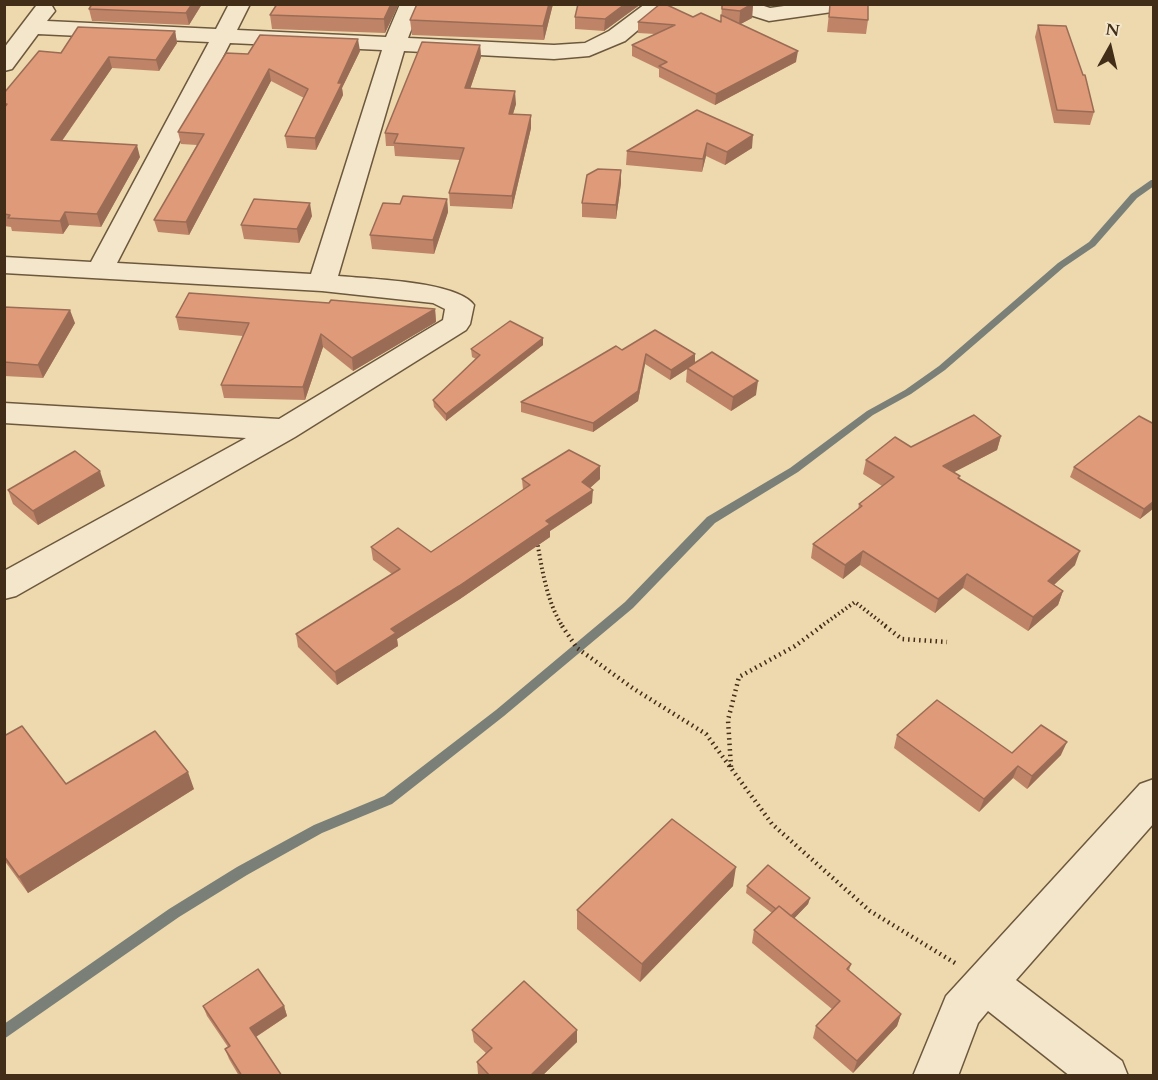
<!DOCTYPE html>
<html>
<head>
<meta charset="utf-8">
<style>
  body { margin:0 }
  #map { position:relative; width:1158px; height:1080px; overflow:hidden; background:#edd9ad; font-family:Cardo,serif }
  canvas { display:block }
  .frame { position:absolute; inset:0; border:6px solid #422d19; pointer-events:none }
  .north { position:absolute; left:1080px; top:18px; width:60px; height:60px; -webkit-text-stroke:4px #f3e6ca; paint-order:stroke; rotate:8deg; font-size:16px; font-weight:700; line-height:24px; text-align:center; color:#422d19 }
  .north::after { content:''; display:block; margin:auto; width:21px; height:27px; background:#422d19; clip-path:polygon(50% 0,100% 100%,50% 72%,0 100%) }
</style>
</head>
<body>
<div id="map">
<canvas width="1158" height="1080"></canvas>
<div class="frame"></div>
<div class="north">N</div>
</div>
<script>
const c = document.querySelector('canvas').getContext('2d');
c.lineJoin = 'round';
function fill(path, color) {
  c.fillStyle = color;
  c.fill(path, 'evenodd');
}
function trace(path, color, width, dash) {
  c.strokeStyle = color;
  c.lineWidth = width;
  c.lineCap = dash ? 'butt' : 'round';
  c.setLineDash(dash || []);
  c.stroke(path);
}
fill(new Path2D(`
  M1151 180H1154V186L1137 198 1095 246 1064 267 945 370 911 394 873 415 798 472 715 523 633 608 504 716 392 804 322 833 247 875 179 917 4 1039V1024L169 909 237 867 314 825 384 796 496 710 625 602 707 517 790 468 867 411 905 390 939 366 1058 263 1089 242 1131 194Z`), '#7a8078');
const street = new Path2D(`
  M229 4H250L237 30 386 37 400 4H421L408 38 554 45 585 43 609 31 645 4H669L625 41 589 56 554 59 404 51 338 276C368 279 457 281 474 305L470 324 466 330 295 437 16 596 4 599V571L246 438 4 423V403L279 419 443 320 445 309 433 303 322 291 4 273V257L91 262 209 42 38 34 12 69 4 71V48L36 6 44 5 52 6 55 11 47 21 216 29ZM230 43 382 50 311 274 117 263Z
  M725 4H758L770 8 798 4H856L853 8 846 10 769 21 728 8Z
  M1154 779V823L1016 980 1122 1061 1128 1076H1070L988 1011 978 1023 958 1076H913L946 996 1140 784Z`);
trace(street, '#6d583e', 3);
trace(new Path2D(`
  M537 541C542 569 547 603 563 627
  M820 627 855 602 887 627`), '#422d19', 4, [1.5, 3]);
trace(new Path2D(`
  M562 626 577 648 634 689 706 734 772 824 870 911 955 963
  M885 626 902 639 947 642
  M731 767 728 720 739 677 795 646 822 626`), '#422d19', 4.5, [1.5, 4]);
fill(street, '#f3e6ca');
fill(new Path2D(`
  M92 4H202L189 25 92 21 89 9Z
  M277 4H399L385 33 272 29 270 15Z
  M417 4H553L544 40 412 35 410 20Z
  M641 4 604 31 575 29V17Z
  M722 4H753L752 18 740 24 796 62 715 105 659 77V69L632 56V45L655 34 638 33V22L693 17 721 22Z
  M830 4 868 20 866 34 827 32Z
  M1038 25 1094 112 1090 125 1054 123 1035 37Z
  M175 31 177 43 159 71 112 68 62 141 140 157 101 227 69 225 63 234 12 231 11 227 4 226V93L61 53Z
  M480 45 481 57 470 89 516 104 513 114 531 128 512 209 450 206 449 193 460 160 395 156 394 146H386L385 133Z
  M360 51 342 88 343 95 316 150 287 148 285 136 304 98 271 81 189 235 158 232 154 220 197 145 181 144 178 132 248 54Z
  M697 110 752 148 725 165 706 156 702 172 626 165 627 151Z
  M621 170V183L616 219 582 217V203Z
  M447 199 448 212 434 254 372 249 370 235 400 204Z
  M312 216 299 243 244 239 241 225Z
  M329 303 435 309 436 322 353 371 323 347 305 400 224 398 221 385 243 336 179 330 176 317Z
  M4 307 75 323 43 378 4 376Z
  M543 338V345L446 421 434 407 433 400 476 359 472 357 471 349Z
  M622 350 695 363 756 395 731 411 686 382 687 369 670 380 645 364 638 401 593 432 521 412V402Z
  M1001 436 997 450 954 472 959 479 1075 565 1054 585 1063 591 1058 605 1028 631 963 588 935 613 860 565 843 579 811 558 813 544 858 510 859 504 882 486 863 474 866 460 911 447Z
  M600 466V479L590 488 592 503 550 531V537L460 599 397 639 398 646 337 685 298 647 296 634 392 574 373 560 371 547 431 552 523 490 522 479Z
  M1074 467 1154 508 1140 519 1070 477Z
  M105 486 38 525 13 504 8 490Z
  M897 735 1012 753 1061 755 1027 789 1013 778 979 812 894 748Z
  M4 736 66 784 194 789 28 893 4 860Z
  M733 886 640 982 577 929V910Z
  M747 886 810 898 808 904 794 918 851 964 849 971 901 1014 897 1026 853 1073 813 1038 816 1026 832 1009 752 943 754 930 772 913 746 893Z
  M203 1006H284L287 1016 256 1037 282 1076H239L229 1059 225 1049 228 1047 207 1016Z
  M472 1030H577V1042L542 1076H479L478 1074 477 1062 486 1053 474 1042Z`), '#bf8468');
fill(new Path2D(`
  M192 4H202L189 25 186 13Z
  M391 4H399L385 33 384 19Z
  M549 4H553L544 40 543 26Z
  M625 4H641L604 31 605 19Z
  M752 4H753L752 18 739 25 740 11Z
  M175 31 177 43 159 71 156 60Z
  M358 39 360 51 342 88 343 95 316 150 315 138 338 83Z
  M480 45 481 57 466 101 465 88Z
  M798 51 796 62 715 105 716 94Z
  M109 57 112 68 54 152 51 140Z
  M269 69 271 81 189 235 186 222Z
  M515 91 516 104 509 127V114Z
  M531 115V128L512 209V196Z
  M753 135 752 148 725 165 727 152Z
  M707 143 706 156 702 172 703 159Z
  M137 145 140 157 101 227 97 214Z
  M621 170V183L616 219V205Z
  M447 199 448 212 434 254 433 240Z
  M310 203 312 216 299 243 297 229Z
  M65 212 69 225 63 234 60 221Z
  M435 309 436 322 353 371 352 358Z
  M70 310 75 323 43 378 38 365Z
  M321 334 323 347 305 400 303 387Z
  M543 338V345L446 421V414Z
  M646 354 645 364 638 401 593 432V423Z
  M695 354V364L670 380 671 370Z
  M758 381 756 395 731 411 733 397Z
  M1001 436 997 450 939 480 943 466Z
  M600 466V479L582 495V482Z
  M100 471 105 486 38 525 33 511Z
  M593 490 592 503 550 531V537L460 599 397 639 398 646 337 685 335 672 391 629 546 521Z
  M1154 501V508L1140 519 1144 509Z
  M863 551 860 565 843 579 845 565Z
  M1080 551 1075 565 1043 595 1048 581Z
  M967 574 963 588 935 613 938 599Z
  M1063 591 1058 605 1028 631 1033 617Z
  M1067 742 1061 755 1027 789 1032 776Z
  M1018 766 1013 778 979 812 984 799Z
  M188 772 194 789 28 893 19 877Z
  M736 867 733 886 640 982 642 964Z
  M810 898 808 904 788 925 789 919Z
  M284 1006 287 1016 254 1038 250 1028Z
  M901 1014 897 1026 853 1073 857 1061Z
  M577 1030V1042L542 1076H530Z`), '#9b6c55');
const building = new Path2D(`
  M92 4H192L186 13 89 9Z
  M277 4H391L384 19 270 15Z
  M417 4H549L543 26 410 20Z
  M578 4H625L605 19 575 17Z
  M660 4H665L693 17 701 13 721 22V15L798 51 716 94 659 66 667 62 632 45 675 25 638 22Z
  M722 4H752L740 11 722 9Z
  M830 4H868V20L829 17Z
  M1038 25 1066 26 1083 75H1085L1094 112 1057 110Z
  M78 27 175 31 156 60 109 57 51 140 137 145 97 214 65 212 60 221 8 218 10 215 4 214V108L7 104H4V93L39 51 61 53Z
  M260 35 358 39 338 83H342L315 138 285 136 308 89 269 69 186 222 154 220 204 134 178 132 226 53 248 54Z
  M422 42 480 45 465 88 515 91 509 114 531 115 512 196 449 193 464 148 394 143 398 134 385 133Z
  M697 110 753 135 727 152 707 143 703 159 627 151Z
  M598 169 621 170 616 205 582 203 587 175Z
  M403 196 447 199 433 240 370 235 383 203 400 204Z
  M254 199 310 203 297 229 241 225Z
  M189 293 329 303 331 300 435 309 352 358 321 334 303 387 221 385 249 323 176 317Z
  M4 307 70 310 38 365 4 362Z
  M510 321 543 338 446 414 433 400 480 355 471 349Z
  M655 330 695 354 671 370 646 354 638 391 593 423 521 402 616 346 622 350Z
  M712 352 758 381 733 397 687 368Z
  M974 415 1001 436 943 466 960 476 958 478 1080 551 1048 581 1063 591 1033 617 967 574 938 599 863 551 845 565 813 544 862 506 859 504 894 477 866 460 895 437 911 447Z
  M1139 416 1154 424V501L1144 509 1074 467Z
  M569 450 600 466 582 482 593 490 546 521 550 524 459 586 391 629 396 633 335 672 296 634 400 569 371 547 398 528 431 552 530 485 522 479Z
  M75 451 100 471 33 511 8 490Z
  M937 700 1012 753 1041 725 1067 742 1032 776 1018 766 984 799 897 735Z
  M22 726 66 784 155 731 188 772 19 877 4 856V736Z
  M672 819 736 867 642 964 577 910Z
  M768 865 810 898 791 916 779 906 776 909 747 886Z
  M779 906 851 964 847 969 901 1014 857 1061 816 1026 840 1001 754 930Z
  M258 969 284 1006 250 1028 282 1076H242L225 1049 230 1046 203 1006Z
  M524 981 577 1030 530 1076H490L477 1062 492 1048 472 1030Z`);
fill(building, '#de9a79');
trace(building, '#9b6c55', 1.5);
</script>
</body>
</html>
